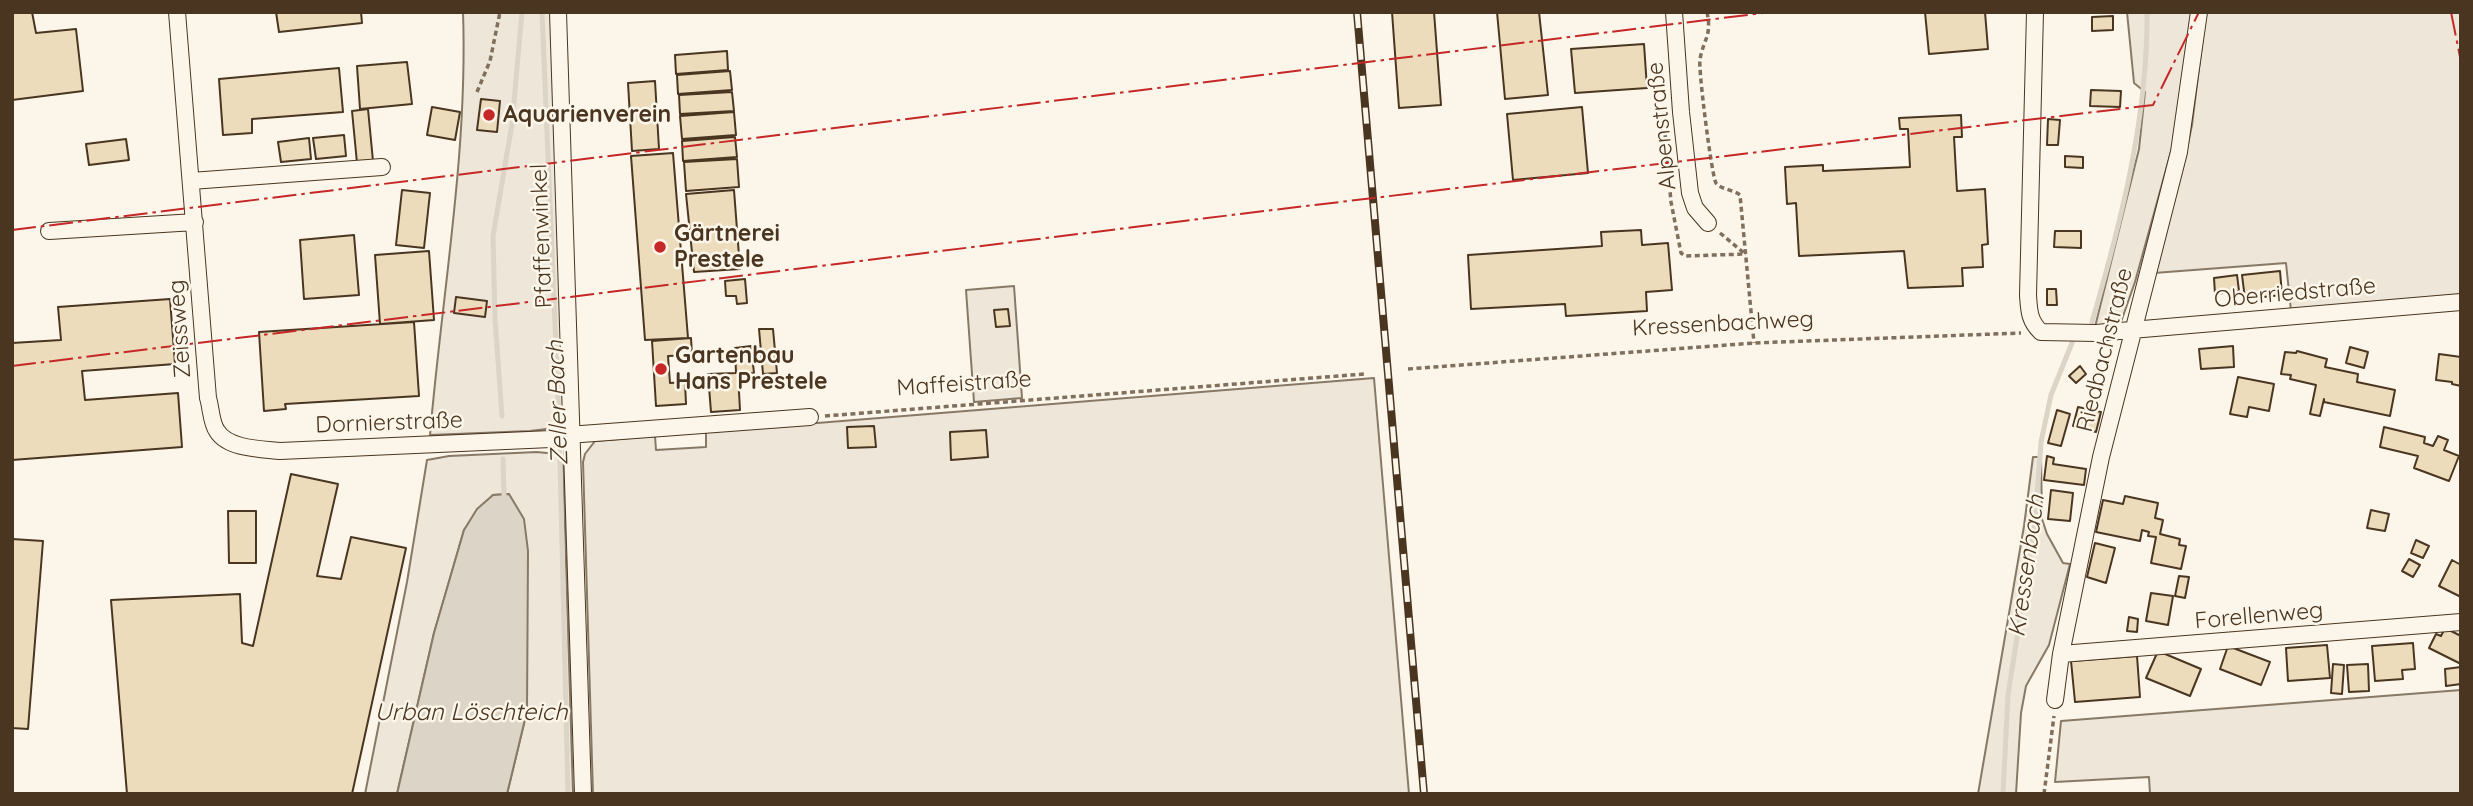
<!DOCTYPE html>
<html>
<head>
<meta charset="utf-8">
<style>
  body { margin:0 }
  #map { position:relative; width:2473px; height:806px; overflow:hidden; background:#fbf6e9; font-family:Quicksand,sans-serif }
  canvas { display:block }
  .frame { position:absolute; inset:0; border:14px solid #4a3520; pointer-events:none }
</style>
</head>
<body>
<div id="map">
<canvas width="2473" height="806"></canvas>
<div class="frame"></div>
</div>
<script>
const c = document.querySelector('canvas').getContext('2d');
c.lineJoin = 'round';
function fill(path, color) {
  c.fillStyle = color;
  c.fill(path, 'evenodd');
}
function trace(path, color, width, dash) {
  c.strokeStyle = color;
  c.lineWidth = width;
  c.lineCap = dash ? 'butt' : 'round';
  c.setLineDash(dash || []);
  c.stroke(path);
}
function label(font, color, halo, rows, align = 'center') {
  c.font = font + ' Quicksand,sans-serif';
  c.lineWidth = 5;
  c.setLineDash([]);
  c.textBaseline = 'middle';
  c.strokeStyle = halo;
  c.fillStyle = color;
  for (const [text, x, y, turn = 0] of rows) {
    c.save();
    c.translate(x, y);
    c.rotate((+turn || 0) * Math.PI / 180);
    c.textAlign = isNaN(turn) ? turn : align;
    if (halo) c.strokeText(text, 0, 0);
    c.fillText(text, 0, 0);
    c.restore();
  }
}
const green = new Path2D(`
  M463 12H554L564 414 561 424 555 428 530 431 430 435C442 294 468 153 463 12Z
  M2127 12H2192L2175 137 2135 282 2121 322 2116 326 2095 327 2139 149 2145 92 2134 83Z
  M2206 12H2461V296L2291 311 2286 263 2154 273 2183 167 2192 125Z
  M1014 286 1022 398 974 402 966 290Z
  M1374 378 1409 794H593L583 462 585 454 595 441 655 436 656 450 706 447V432Z
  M537 452 557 454 563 461 573 794H507L527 711 509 494 493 495 464 530 434 633 397 794H365L407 582 427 460 449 456Z
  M2033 457H2041L2042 519 2047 534 2063 563 2070 564 2049 645 2026 686 2021 713 2016 794H1978L2024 526Z
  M2461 690V794H2150L2149 777 2055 782 2061 721Z`);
fill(green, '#ede6d9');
trace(green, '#887966', 2);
const water = new Path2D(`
  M509 494 524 519 528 551 527 711 507 794H397L434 633 464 530 477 509 493 495Z`);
fill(water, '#dcd4c6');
trace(water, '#887966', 2);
trace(new Path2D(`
  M542 12 559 420 568 794
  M2092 322C2121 222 2148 117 2147 12
  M502 416 495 319 493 236 512 124 522 12
  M503 459 504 495
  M2003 794 2008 695 2035 522 2041 442 2051 395 2072 343`), '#dcd4c6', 5);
const building = new Path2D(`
  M12 12H32L36 33 76 29 83 91 12 100Z
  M276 12H361L362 23 279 32Z
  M1392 12H1434L1441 105 1399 108Z
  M1497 12H1539L1548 95 1505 99Z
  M1925 12H1985L1988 49 1929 54Z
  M2113 16V30L2092 31V17Z
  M1644 44 1647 88 1575 93 1571 49Z
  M727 51 728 70 676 74 675 55Z
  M407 62 412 104 360 109 357 66Z
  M339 68 343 112 252 119V133L223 135 219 79Z
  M730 71 732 90 678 94 677 75Z
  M655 81 659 149 632 151 628 83Z
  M2091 90 2121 91 2120 107 2090 106Z
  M732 92 734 111 680 114 679 95Z
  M481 99 500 101 497 132 477 130Z
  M432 107 460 112 455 140 427 135Z
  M1582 107 1588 173 1513 180 1507 114Z
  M368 109 373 161 357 163 352 111Z
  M734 112 736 135 682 139 680 116Z
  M1961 115 1962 137H1954L1957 191 1985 189 1988 244 1982 245 1983 267 1962 268 1963 286 1908 288 1904 251 1799 256 1796 203 1787 204 1785 167 1823 165V171L1910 167 1908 129H1900L1899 118Z
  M2048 119 2060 120 2058 145H2047Z
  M344 135 346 156 316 159 313 138Z
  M735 137 737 157 683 161 682 141Z
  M309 138 311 159 281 162 278 142Z
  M126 139 129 160 89 165 86 144Z
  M673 153 688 338 645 340 631 156Z
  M2065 156 2083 157V168L2065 167Z
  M737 159 739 187 686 191 684 162Z
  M402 190 430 193 424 248 396 245Z
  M734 190 740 269 694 272 686 194Z
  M1641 230 1642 245 1668 243 1672 290 1646 292 1647 311 1566 316 1565 304 1471 309 1468 255 1602 246 1601 232Z
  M2055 231H2081V248L2054 247Z
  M354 235 359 295 304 299 300 240Z
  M429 251 434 320 380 324 375 255Z
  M2280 271 2282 295 2245 299 2242 275Z
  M2237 275 2239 291 2215 294 2214 278Z
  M745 279 747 303 737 304 736 296H726L725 281Z
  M2047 289H2056L2057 305H2047Z
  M456 297 487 301 485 317 454 313Z
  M170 299 175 364 82 371 85 400 178 393 182 447 12 460V343L61 340 58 307Z
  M1008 309 1010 326 996 327 994 310Z
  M414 322 419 396 285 404 286 409 264 411 259 332Z
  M759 329H773L777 373 763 374Z
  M691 338 692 355 668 356 670 383 685 382 686 404 656 406 652 341Z
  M751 346 754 373 738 374 740 410 711 412 708 374 736 373 735 348Z
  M2233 346 2234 367 2201 369 2199 349Z
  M2350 347 2368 352 2364 368 2346 363Z
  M2297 351 2327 359 2325 367 2358 374 2357 382 2395 390 2390 416 2324 402V399L2320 416 2310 414 2316 385 2290 379 2291 375 2281 374 2285 352 2296 353Z
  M2439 354 2461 357V386L2452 384V382L2436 380Z
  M2080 366 2086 374 2076 383 2069 376Z
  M2238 377 2274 384 2269 411 2249 407 2247 417 2230 414Z
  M2078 407 2101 412 2096 432 2073 426Z
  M2057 410 2070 414 2061 446 2048 443Z
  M874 426 876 447 848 448 847 427Z
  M2384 427 2425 437 2424 443 2433 446 2438 436 2448 440 2444 450 2459 456 2449 481 2414 468 2418 456 2380 447Z
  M986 430 988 457 951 460 950 432Z
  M2047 456 2054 458 2053 464 2086 469 2084 485 2044 480Z
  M291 474 338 484 317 576 341 579 351 537 406 548 352 794H127L111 600 240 594 242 643 253 646Z
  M2051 490 2073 493 2070 521 2048 519Z
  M2125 496 2158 503 2155 518 2163 520 2160 534 2180 539 2179 545 2186 546 2181 569 2151 563 2156 537 2148 536 2149 532 2142 530 2140 541 2096 532 2103 500 2123 504Z
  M2371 510 2389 514 2385 531 2367 528Z
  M228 511H256V563H229Z
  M12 539 43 541 28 729 12 728Z
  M2416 540 2429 546 2423 558 2411 553Z
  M2095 543 2115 548 2106 583 2087 577Z
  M2409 559 2420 565 2413 577 2402 571Z
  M2452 560 2461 565V597L2439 586Z
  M2179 576 2189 577 2185 598 2175 596Z
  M2151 593 2173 596 2168 625 2146 621Z
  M2129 617 2138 619 2137 632 2127 631Z
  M2445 628 2461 636V664L2429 648 2436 634 2441 636Z
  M2413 643 2415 669 2402 670 2403 679 2375 681 2372 646Z
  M2327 645 2330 678 2288 681 2286 648Z
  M2228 646 2270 662 2261 685 2220 669Z
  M2158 651 2201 669 2190 696 2146 678Z
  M2137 656 2140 697 2075 702 2071 661Z
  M2333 664 2344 665 2342 694 2331 693Z
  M2368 664 2369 691 2349 692 2347 665Z
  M2461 667V684L2446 686 2445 669Z`);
fill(building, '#ecdcbc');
trace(building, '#4a3520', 2);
const minor = new Path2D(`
  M177 12 208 398C211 407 211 423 217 431 228 449 261 449 280 451L551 439 568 435 810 417
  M558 12 583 794
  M1674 12 1681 112 1690 193 1695 208 1708 223
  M2035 12 2028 295C2029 310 2029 321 2041 332L2096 333 2461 302
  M191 181 382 167
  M49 231 195 222
  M2061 654 2461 622
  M2055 700 2061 654 2101 457 2179 152 2199 12`);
trace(minor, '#4a3520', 18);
trace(new Path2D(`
  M1707 12C1712 36 1704 38 1700 59 1698 69 1712 178 1716 183 1720 189 1734 190 1740 195L1754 343
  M477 92 490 61 500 12
  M1665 133 1671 202 1681 253 1685 256 1746 254
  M1720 233 1744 253
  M1408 369 1754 343 2021 333
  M825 416 1364 374
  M2044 794 2054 716`), '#7f6f5c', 3.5, [5, 3.5]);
trace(minor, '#fbf6e9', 16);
const rail = new Path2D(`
  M1357 12 1424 794`);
trace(rail, '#4a3520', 8);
trace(rail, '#fbf6e9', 5, [16]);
trace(new Path2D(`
  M2451 12 2461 62
  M12 230 1771 12
  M12 366 1256 212 2153 105 2199 12`), '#c62828', 2, [24, 5, 3.5, 5]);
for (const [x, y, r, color] of [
  [489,115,7,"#c62828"],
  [660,247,7,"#c62828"],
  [661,369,7,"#c62828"]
]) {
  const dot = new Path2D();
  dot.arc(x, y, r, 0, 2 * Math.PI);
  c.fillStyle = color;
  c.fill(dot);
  trace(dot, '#fbf6e9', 2.5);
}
label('bold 23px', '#4a3520', '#fbf6e9', [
  ["Aquarienverein",503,115],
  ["Gärtnerei",674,234],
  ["Prestele",674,260],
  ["Gartenbau",675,356],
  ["Hans Prestele",675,382]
], 'left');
label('23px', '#4a3520', '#fbf6e9', [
  ["Alpenstraße",1662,126,-96],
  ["Pfaffenwinkel",542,236,-92],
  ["Oberriedstraße",2295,293,-5],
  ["Kressenbachweg",1723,324,-3],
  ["Zeissweg",180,329,-94],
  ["Riedbachstraße",2105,350,-76],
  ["Maffeistraße",964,384,-4],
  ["Dornierstraße",389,423,-2],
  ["Forellenweg",2259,616,-5]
]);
label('italic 24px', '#4a3520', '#fbf6e9', [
  ["Zeller Bach",558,403,-92],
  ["Kressenbach",2027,566,-82],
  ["Urban Löschteich",471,713]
]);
</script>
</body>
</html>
